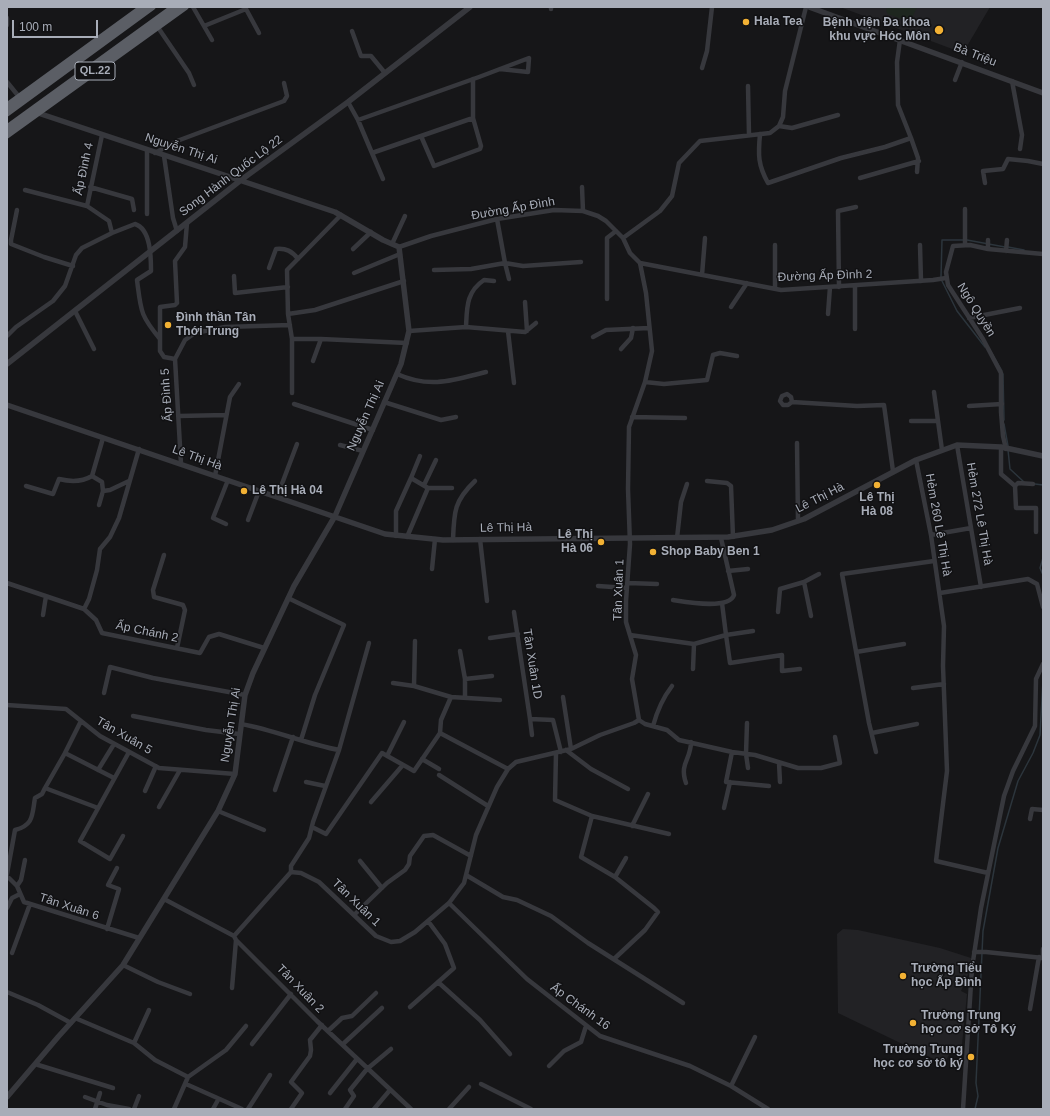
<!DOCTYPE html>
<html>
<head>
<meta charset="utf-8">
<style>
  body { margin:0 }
  #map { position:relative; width:1050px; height:1116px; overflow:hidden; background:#161618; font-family:Helvetica,sans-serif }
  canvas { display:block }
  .frame { position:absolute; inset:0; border:8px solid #a8adb8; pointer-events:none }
  .scale { position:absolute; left:12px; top:20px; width:86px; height:18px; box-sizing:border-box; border:2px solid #a8adb8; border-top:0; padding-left:5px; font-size:12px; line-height:14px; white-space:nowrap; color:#a8adb8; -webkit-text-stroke:3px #111113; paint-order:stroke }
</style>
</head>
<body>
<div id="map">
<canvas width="1050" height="1116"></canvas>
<div class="frame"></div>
<div class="scale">100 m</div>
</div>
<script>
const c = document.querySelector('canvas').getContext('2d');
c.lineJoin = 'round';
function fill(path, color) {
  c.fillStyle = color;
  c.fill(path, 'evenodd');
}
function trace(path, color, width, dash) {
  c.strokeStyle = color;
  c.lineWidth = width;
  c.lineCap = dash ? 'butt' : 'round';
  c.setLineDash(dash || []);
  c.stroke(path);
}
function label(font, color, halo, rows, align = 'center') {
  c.font = font + ' Helvetica,sans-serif';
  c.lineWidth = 3;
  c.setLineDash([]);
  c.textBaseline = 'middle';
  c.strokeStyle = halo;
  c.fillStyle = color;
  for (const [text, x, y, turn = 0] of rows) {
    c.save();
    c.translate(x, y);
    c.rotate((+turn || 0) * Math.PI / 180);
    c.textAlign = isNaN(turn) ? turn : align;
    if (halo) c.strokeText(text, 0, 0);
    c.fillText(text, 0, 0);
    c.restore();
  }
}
fill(new Path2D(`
  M840 7H990L963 53Z
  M843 929 858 930 940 948 971 958 969 972 961 991 967 994 961 1055 951 1051 944 1064 838 1013 837 934Z`), '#222225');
fill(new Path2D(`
  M887 7H917L910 22 888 14 886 11Z`), '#1e261f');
trace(new Path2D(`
  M967 240 1005 247
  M1008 247 1024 250
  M941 277 942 240H963
  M942 281 957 311 985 347
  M990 350 1002 371
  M1003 374 1004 420
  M1004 424 1008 446
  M1008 450 1010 469 1024 482
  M1035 484 1043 485
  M1043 558 1040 568 1043 575
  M975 1109 978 1096 976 1083 983 931 998 848 1018 781 1033 753 1040 735 1043 680`), '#2c353c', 1.5);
trace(new Path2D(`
  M193 7 212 40
  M551 9V7
  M7 18V25
  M157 26 189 73 194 85
  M204 26 246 9 259 33
  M352 31 361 56H371L385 73
  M702 68 707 51 712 7
  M955 80 962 62
  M1012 81 1022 135 1020 149
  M7 82 20 98
  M748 86 749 135
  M348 102 358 120 383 179
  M358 120 479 77 529 58 528 72 500 69
  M779 126 792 128 838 115
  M760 134C758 155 758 165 768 183L841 158 885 147 911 138 898 105 897 62 900 40
  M421 136 434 166 480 149 481 146 473 118V79
  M911 138 918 158 917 172
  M147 150V214
  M155 153 177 141 284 101 287 96 284 83
  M372 153 473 118
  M164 156 173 218 177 231
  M860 178 919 161
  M985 183 983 171 1003 169 1008 159 1028 161 1043 164
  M90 187 132 199 134 210
  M582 187 583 211
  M25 190 87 206
  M17 210 11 240V244L44 257 73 266
  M112 233 135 224C151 229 151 258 151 271L137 280C141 311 140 315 160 339V351L164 357 175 359
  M623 238 660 211 672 196 679 163 700 141 770 133 779 126 783 117 785 91 806 7
  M392 244 405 216
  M920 245 921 281
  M965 245V209
  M353 249 371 232
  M988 249V240
  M1006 251 1007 240
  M640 263 781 290 933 280 946 278
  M269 268 276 249C286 248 292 251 298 259
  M434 270 471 269 505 263 497 219
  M354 273 400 254
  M702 275 705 238
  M234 276 235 293 288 287
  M509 279 505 263 523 266 581 262
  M839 287 838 211 856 207
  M775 288V245
  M607 299V238L616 231
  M525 302 527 331
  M731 307 747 283
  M75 311 94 349
  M288 314 315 310 404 281
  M828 314 830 287
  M969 318 1020 308
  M466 327C467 308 466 292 484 280L494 281
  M855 329V286
  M409 331 466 327 525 332 536 323
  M508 331 514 383
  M7 336 16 327 53 301 65 286 76 255 82 248 112 233 109 221 87 206 102 135
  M593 337 606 330 649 328
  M160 339V307L175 305 177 303 175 261 185 247 187 223
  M292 339 288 314 287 270 341 215
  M621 349 631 338 633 328
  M313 361 321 339
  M397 374C430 389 454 380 486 372
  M645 382 664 384 707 380 713 355 720 353 737 356
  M934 392 942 450
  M292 393V339H321L407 343
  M384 402 441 420 456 417
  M792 402 791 397 787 394 782 396 780 401 783 405H788L792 402 857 406 884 405 893 471
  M294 404 373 430
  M969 406 1002 404
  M179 416 226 415
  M632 417 685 418
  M911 421H938
  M797 443 798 521
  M340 445 363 451
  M957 445 981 587
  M1001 447V474L1015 486 1016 508H1036V532
  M1006 449 1003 436 1001 412V373L983 339 948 285 946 272 953 246 970 245 988 249 1043 254
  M916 460 931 535 944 626 943 666 947 771 936 861 988 873
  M181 464 175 359 185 340 195 333 225 327 290 325
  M92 476 102 482 103 491 110 490 129 481
  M215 476 230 397 239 384
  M411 478 420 456
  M707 481 727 483 731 486 733 537
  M424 485 436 460
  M26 486 53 494 59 479C71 482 82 482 92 476L103 438
  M1015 486 1018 483 1033 484
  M277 497 297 444
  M99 505 103 491
  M248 520 259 491
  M226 524 213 518 228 480
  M931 535 971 528
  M396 536V511L411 478 428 488
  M407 537 428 488H452
  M677 538 681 502 687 484
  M480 539 487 601
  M453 540C454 512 454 501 475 481
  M164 555 153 590 154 597 183 605 185 610 177 648
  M432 569 435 539
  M728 571 748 569
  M7 583 84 609 96 620 102 633 200 653 209 637 219 634 264 648
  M628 583 657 584
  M598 586 627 588
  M940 593 1028 579 1037 584 1043 607
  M288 598 344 625 315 695 301 740
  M673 600C686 602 729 610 734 595L721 538
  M84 609 89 599 97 570 100 549 110 537 119 518 139 449
  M514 612 530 719 553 720 561 752
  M778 612 780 589 804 582
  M43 615 46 596
  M811 616 804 582 819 574
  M753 631 726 635 730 663 782 655V671L800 669
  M630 635 694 644 726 635 722 603
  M490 638 518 634
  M415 641 414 686 451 697 441 720 440 733 508 769
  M460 651 465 679V697
  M856 652 904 644
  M693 669 694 644
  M465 679 492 676
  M393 683 414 686
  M913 688 944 684
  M104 693 110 667 153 678 245 695
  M451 697 500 700
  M563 697 571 749
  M7 705 66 709 100 736 159 768 235 774
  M133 716 206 730 239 734
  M530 719 532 735
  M639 720 645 724 667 730 679 740 732 752 755 755 798 768H821L840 763 835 737
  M747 723 746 754 748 768
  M241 724C275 730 306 744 339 750L313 822 309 838 291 866V872
  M653 726C657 711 662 699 672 686
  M872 733 917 724
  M339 750 369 643
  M566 750 591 769 628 789
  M732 752 726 782 769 786
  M876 752 869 723 842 574 934 561
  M65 753 81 721
  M556 753 555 800 592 816 581 857 615 877 626 858
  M387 756 404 722
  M422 759 439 769
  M779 763 780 782
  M98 770 114 744
  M439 775 488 806
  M306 782 325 786
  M686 783C679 763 691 760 691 742
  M275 790 293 737
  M145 791 156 766
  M371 802 402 766
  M159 807 180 770
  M98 808 45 788 65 753 114 778
  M724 808 730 782
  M218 811 264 830
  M592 816 669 834
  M1030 819 1032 809 1043 810
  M632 826 648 794
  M312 827 326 834 382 753 414 771 440 733
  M123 836 110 859 80 841 129 752
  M360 861 382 888
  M7 874 15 830C34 825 32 815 35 798L42 794 45 788
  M466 875 503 897 517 900 551 916 588 943 683 1003
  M7 878H9L17 886 24 902 139 938
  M17 886 21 880 25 860
  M164 899 234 936 236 940 317 1021 411 1109
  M449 903 527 979 600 1036 690 1066 731 1086 768 1109
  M7 908 12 898 20 894
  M354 915 387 883 405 870 409 864 410 856 424 836 433 835 471 856
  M107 929 119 889 108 885 117 868
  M234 936 291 872 301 873 319 882 376 936 391 942 400 941 415 932 449 903 464 883 476 835 497 787 508 769 516 762 571 749 600 735 634 723 639 720 632 679 636 655 626 622V601L630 544 628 489 629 427 645 382 652 351 646 293 640 263 630 253 623 238 606 221 598 216 583 211 554 210 497 219 431 236 399 247
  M974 952H986L1043 958
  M12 953 30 904
  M1043 958V949
  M614 959 645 930 658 912 654 908 615 877
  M123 965 158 982 190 994
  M438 982 480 1020 510 1054
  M232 988 236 940
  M7 992 38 1005 71 1023
  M410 1007 454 968 445 944 428 921
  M1030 1009 1039 957
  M75 1018 134 1043 155 1060 188 1077 226 1050 246 1026
  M328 1031 342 1018 352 1016 376 993
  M134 1043 149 1010
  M252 1044 291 994
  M343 1044 382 1008
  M35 1064 113 1088
  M549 1066 564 1051 581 1042 586 1026
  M186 1084 242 1109
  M481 1084 531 1109
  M731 1086 755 1037
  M330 1093 357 1059
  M85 1097 107 1105 129 1109
  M95 1109 100 1093
  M134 1109 139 1096
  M174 1109 188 1077
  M213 1109 218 1100
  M248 1109 270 1075
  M291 1109 302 1093 291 1082 310 1056 311 1050 310 1040 322 1025
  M345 1109 354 1096 350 1090 367 1069 391 1049
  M374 1109 390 1090
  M449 1109 469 1087
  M963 1109 972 968 981 908 1004 796 1013 771 1035 726 1036 679 1043 664`), '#37383d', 4.5);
trace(new Path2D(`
  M809 7 1043 93
  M7 364 241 180 348 102 470 7
  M7 405 385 534 443 540 728 537 772 530 804 519 916 460 957 445 1001 447 1043 456
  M7 1097 58 1037 123 965 218 811 235 774 245 695 253 673 294 586 335 516 401 364 409 331 399 247 383 240 335 212 35 112`), '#37383d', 5.5);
trace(new Path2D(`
  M7 106 143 7
  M7 113 152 7
  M7 128 174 7
  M7 135 185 7`), '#5b5e65', 7);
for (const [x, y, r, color] of [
  [746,22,4,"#f2b134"],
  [939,30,5,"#f2b134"],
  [168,325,4,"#f2b134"],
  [877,485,4,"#f2b134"],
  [244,491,4,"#f2b134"],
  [601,542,4,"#f2b134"],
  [653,552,4,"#f2b134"],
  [903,976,4,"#f2b134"],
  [913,1023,4,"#f2b134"],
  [971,1057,4,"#f2b134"]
]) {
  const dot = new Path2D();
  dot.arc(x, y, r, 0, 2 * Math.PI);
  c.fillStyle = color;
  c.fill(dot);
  trace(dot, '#111113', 1.5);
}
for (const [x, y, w] of [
  [95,71,40]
]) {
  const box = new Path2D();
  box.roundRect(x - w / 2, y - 9, w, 18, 3);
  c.fillStyle = '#111113';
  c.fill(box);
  trace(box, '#a8adb8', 1);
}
label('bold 11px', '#a8adb8', null, [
  ["QL.22",95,71]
]);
label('bold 12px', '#a8adb8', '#111113', [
  ["Hala Tea",754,22],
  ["Bệnh viện Đa khoa",930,23,"right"],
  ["khu vực Hóc Môn",930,37,"right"],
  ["Đình thần Tân",176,318],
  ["Thới Trung",176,332],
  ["Lê Thị Hà 04",252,491],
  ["Lê Thị",877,498,"center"],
  ["Hà 08",877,512,"center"],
  ["Lê Thị",593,535,"right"],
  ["Hà 06",593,549,"right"],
  ["Shop Baby Ben 1",661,552],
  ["Trường Tiểu",911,969],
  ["học Ấp Đình",911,983],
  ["Trường Trung",921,1016],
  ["học cơ sở Tô Ký",921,1030],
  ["Trường Trung",963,1050,"right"],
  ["học cơ sở tô ký",963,1064,"right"]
], 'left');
label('12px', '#a8adb8', '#111113', [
  ["Bà Triệu",975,55,21],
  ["Nguyễn Thị Ai",181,149,18],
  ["Ấp Đình 4",84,169,-78],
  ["Song Hành Quốc Lộ 22",231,176,-37],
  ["Đường Ấp Đình",513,209,-10],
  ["Đường Ấp Đình 2",825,276,-2],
  ["Ngô Quyền",976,310,58],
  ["Ấp Đình 5",167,395,-94],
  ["Nguyễn Thị Ai",366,416,-66],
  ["Lê Thị Hà",197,458,20],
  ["Lê Thị Hà",820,498,-27],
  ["Hẻm 272 Lê Thị Hà",979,514,80],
  ["Hẻm 260 Lê Thị Hà",938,525,80],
  ["Lê Thị Hà",506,528,-1],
  ["Tân Xuân 1",619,590,-88],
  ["Ấp Chánh 2",147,632,12],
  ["Tân Xuân 1D",532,664,81],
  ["Nguyễn Thị Ai",231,725,-81],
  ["Tân Xuân 5",124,736,30],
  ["Tân Xuân 1",356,903,44],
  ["Tân Xuân 6",69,907,18],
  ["Tân Xuân 2",300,989,46],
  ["Ấp Chánh 16",580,1007,36]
]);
</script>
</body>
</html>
